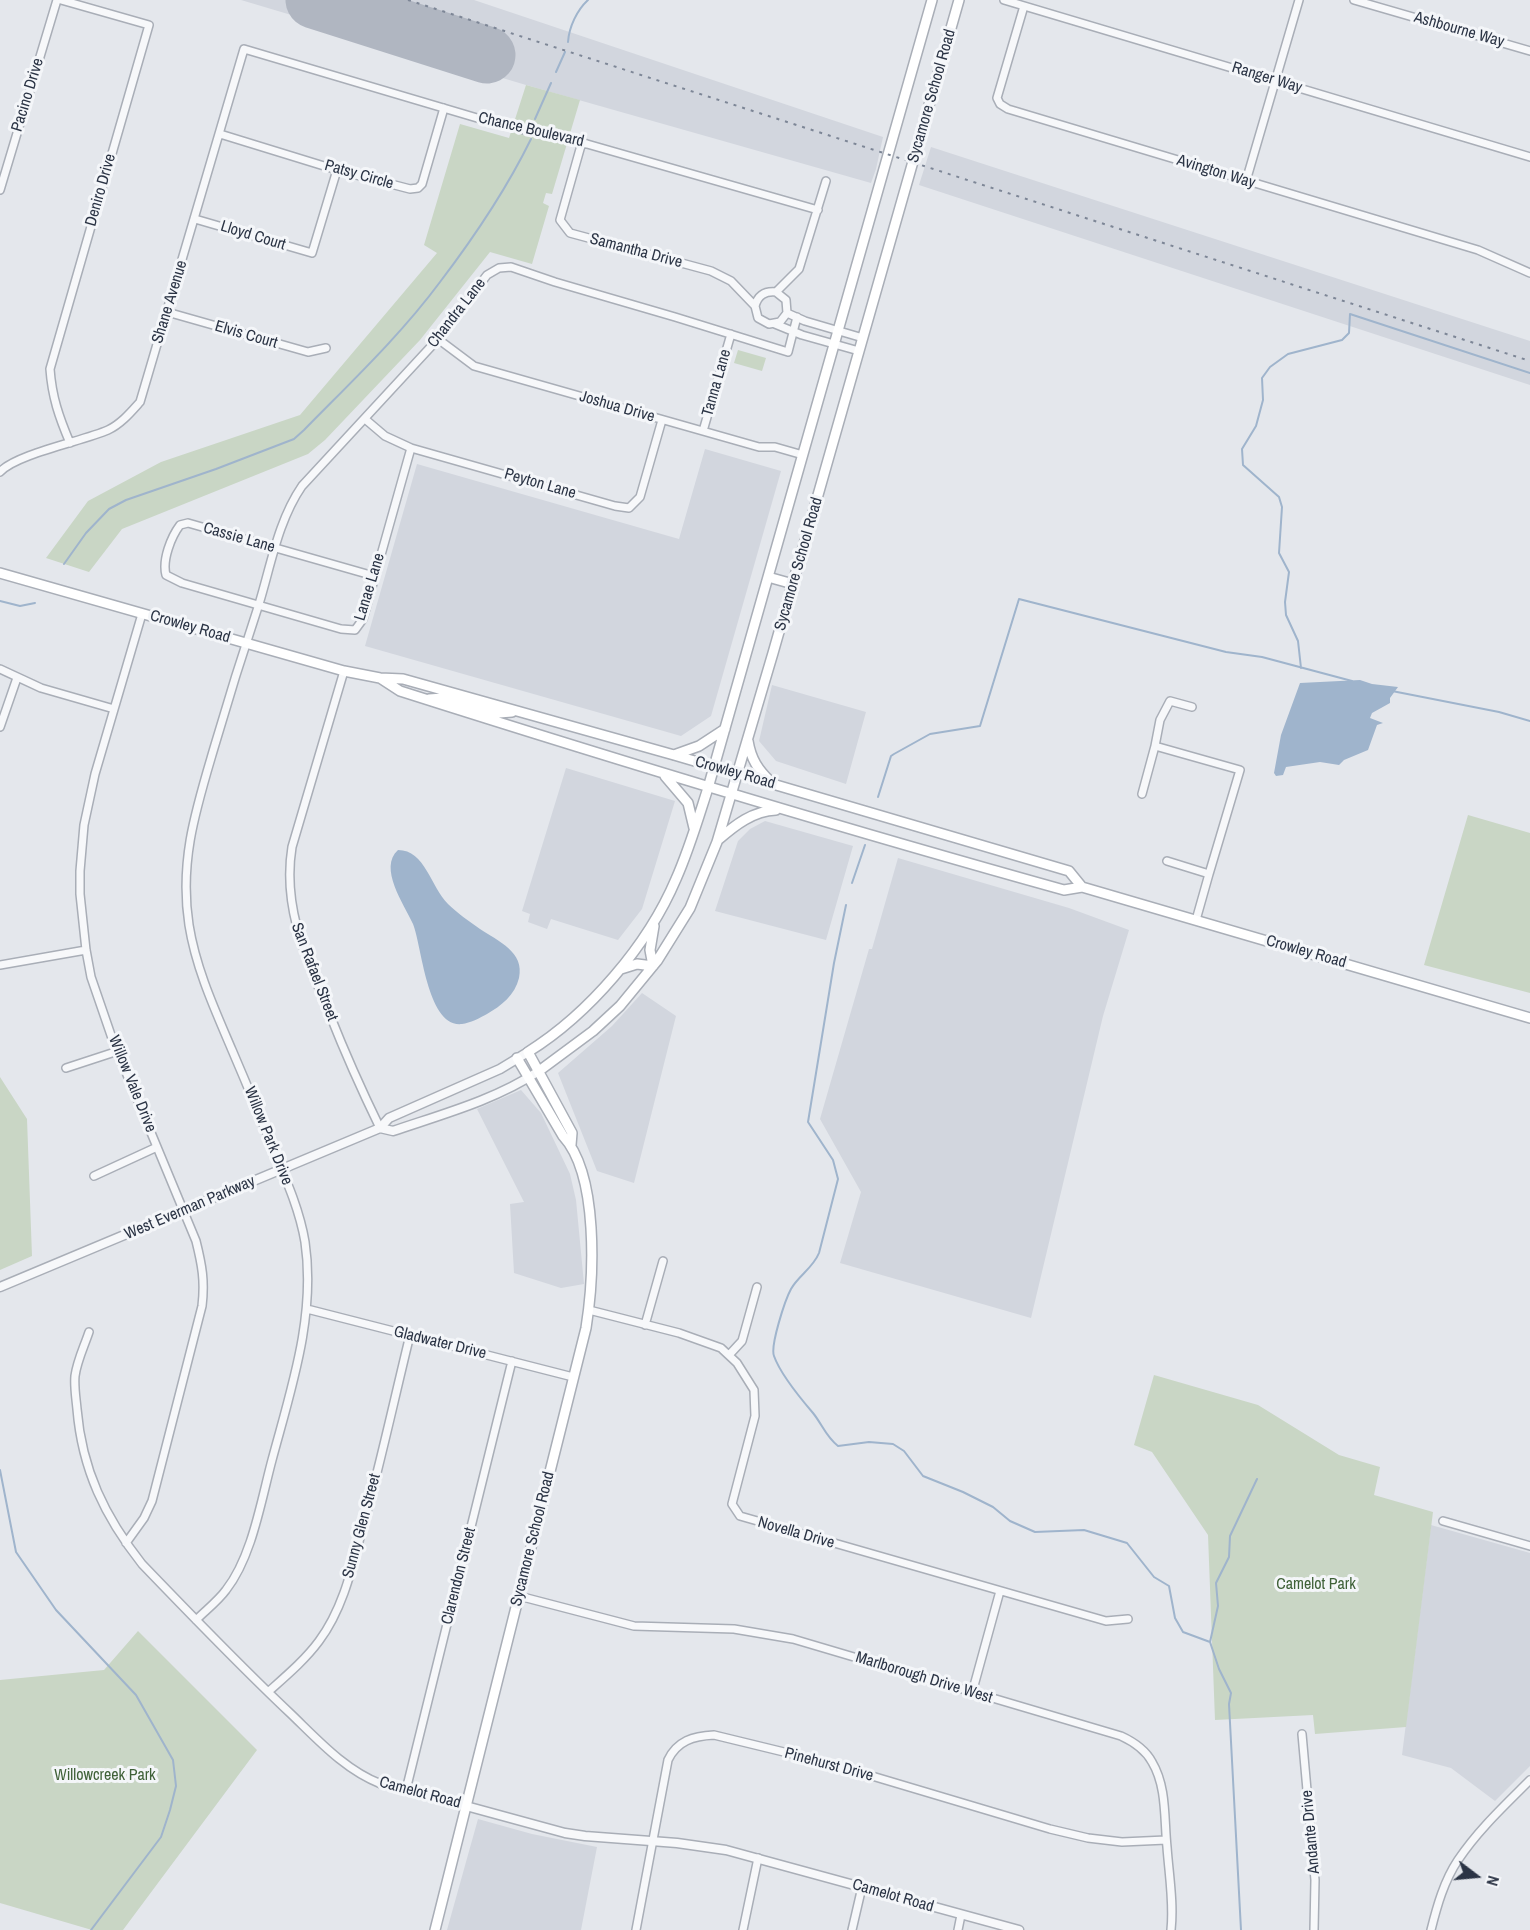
<!DOCTYPE html>
<html>
<head>
<meta charset="utf-8">
<style>
  body { margin:0 }
  #map { position:relative; width:1530px; height:1930px; overflow:hidden; background:#e4e7ec; font-family:"Archivo Narrow",sans-serif }
  canvas { display:block }
  .north { position:absolute; left:1446px; top:1846px; width:60px; height:60px; -webkit-text-stroke:4px #f4f6f9; paint-order:stroke; rotate:106deg; font-size:16px; font-weight:700; line-height:24px; text-align:center; color:#2b3445 }
  .north::after { content:''; display:block; margin:auto; width:21px; height:27px; background:#2b3445; clip-path:polygon(50% 0,100% 100%,50% 72%,0 100%) }
</style>
</head>
<body>
<div id="map">
<canvas width="1530" height="1930"></canvas>
<div class="north">N</div>
</div>
<script>
const c = document.querySelector('canvas').getContext('2d');
c.lineJoin = 'round';
function fill(path, color) {
  c.fillStyle = color;
  c.fill(path, 'evenodd');
}
function trace(path, color, width, dash) {
  c.strokeStyle = color;
  c.lineWidth = width;
  c.lineCap = dash ? 'butt' : 'round';
  c.setLineDash(dash || []);
  c.stroke(path);
}
function label(font, color, halo, rows, align = 'center') {
  c.font = font + ' "Archivo Narrow",sans-serif';
  c.lineWidth = 6;
  c.setLineDash([]);
  c.textBaseline = 'middle';
  c.strokeStyle = halo;
  c.fillStyle = color;
  for (const [text, x, y, turn = 0] of rows) {
    c.save();
    c.translate(x, y);
    c.rotate((+turn || 0) * Math.PI / 180);
    c.textAlign = isNaN(turn) ? turn : align;
    if (halo) c.strokeText(text, 0, 0);
    c.fillText(text, 0, 0);
    c.restore();
  }
}
fill(new Path2D(`
  M241 0H474L883 137 876 169 871 183 526 85Z
  M931 147 1530 341V385L919 185Z
  M705 449 781 471 711 716 681 736 365 646 417 464 679 539Z
  M772 685 866 712 846 784 776 761 759 741Z
  M566 768 675 801 642 909 618 940 551 919 547 929 528 922 530 914 522 911Z
  M765 821 853 846 826 940 715 911 738 841 750 829Z
  M898 858 1069 908 1129 930 1103 1016 1031 1318 840 1263 861 1192 820 1119 869 949H872Z
  M642 993 676 1016 634 1183 597 1171 558 1073 612 1026Z
  M521 1090 541 1113 570 1174 576 1200 584 1284 561 1288 514 1273 510 1204 524 1202 477 1109Z
  M1431 1525 1530 1553V1766L1495 1801 1451 1768 1402 1755Z
  M478 1819 532 1834 597 1847 581 1930H447Z`), '#d2d6de');
fill(new Path2D(`
  M526 85 580 100 552 194 546 193 543 203 549 206 532 264 490 252 420 340 325 440 308 454 122 529 89 572 46 558 88 501 161 462 300 415 437 253 424 245 460 124 509 138Z
  M738 350 766 358 762 371 734 363Z
  M1468 815 1530 833V993L1424 965Z
  M0 1077 27 1119 32 1256 0 1270Z
  M1154 1375 1258 1405 1339 1455 1380 1467 1374 1495 1433 1512 1406 1727 1315 1734 1313 1715 1215 1720 1208 1535 1152 1452 1134 1445Z
  M138 1631 257 1750 123 1930H92L0 1903V1680L104 1670Z`), '#c9d6c5');
fill(new Path2D(`
  M1360 680 1372 684 1398 687 1390 698V703L1372 713 1370 718 1383 723 1377 725 1368 750 1344 760 1339 765 1320 762 1286 767 1283 775 1276 776 1274 773 1281 735 1300 683Z
  M398 850C425 850 431 887 448 904 457 913 469 921 480 929 498 941 525 952 519 978 515 995 501 1006 487 1014 480 1018 470 1023 462 1024 427 1028 422 946 413 924 404 904 378 868 398 850Z`), '#9fb4cc');
trace(new Path2D(`
  M568 42C569 27 577 10 588 0
  M556 72 565 52
  M535 119 551 83
  M64 564 86 533 109 509 126 500 216 469 294 439 304 430C350 383 400 336 440 282 472 240 508 186 531 139
  M0 601 20 606 35 603
  M1301 668 1298 641 1286 615 1285 602 1289 572 1279 553 1282 507 1279 497 1243 465 1242 449 1256 426 1263 400 1262 378 1270 367 1288 354 1342 340 1349 333 1350 314 1530 373
  M1392 691 1499 712 1530 721
  M878 797 891 756 894 754 930 734 980 726 1019 599 1226 652 1262 657 1352 681
  M852 883 865 845
  M846 905 834 963 808 1122 833 1160 838 1179 819 1253C813 1268 798 1276 791 1289 785 1300 770 1346 774 1356 780 1373 801 1399 813 1413 822 1424 826 1437 838 1446L869 1442 893 1444 904 1451 923 1476 963 1492 993 1507 1010 1521 1035 1532 1084 1530 1127 1543 1154 1577 1169 1586 1175 1618 1183 1632 1210 1642 1219 1669 1231 1693 1229 1704 1241 1930
  M0 1470 16 1552 56 1610 136 1695 173 1760 176 1786 170 1810 161 1837 91 1930
  M1210 1642 1218 1606 1216 1583 1229 1557 1230 1536 1257 1479`), '#9fb4cc', 2);
trace(new Path2D(`
  M314 0 487 55`), '#b0b6c1', 57);
const minor = new Path2D(`
  M61 0 149 25 50 369C52 397 59 417 70 443
  M1004 0 1530 157
  M1354 0 1530 51
  M1024 6 997 98 1000 104 1008 109 1478 250 1530 273
  M220 134 337 170 410 189 418 188 422 184 444 108
  M582 142 560 220 570 233 711 271 731 281 755 306 758 318 769 324 780 322 787 313 786 300 776 292
  M1246 181 1299 0
  M0 190 57 0
  M195 219 312 253 337 170
  M755 306C758 295 765 291 776 292L799 269 826 181
  M167 312 308 352 326 348
  M787 313 805 321 863 338
  M775 324 802 335 859 351
  M438 339 474 366 759 447H775L803 455
  M365 419 385 436 411 448 615 506 629 508 640 497 662 420
  M703 431 731 334
  M0 472C16 454 83 441 108 430 121 424 131 412 140 402L244 49 494 123 587 144 818 210
  M374 576 188 523 180 525C171 537 162 560 166 575L182 583 341 629 355 630 363 619 411 448
  M0 669 41 688 114 709
  M344 671 292 847C282 908 307 960 330 1015 345 1053 362 1091 380 1128
  M0 727 17 678
  M1142 794 1155 746
  M1167 861 1209 874 1240 770 1155 746 1160 720 1170 701 1192 707
  M1196 920 1209 874
  M0 965 86 950
  M66 1068 118 1051
  M94 1176 157 1147
  M307 1309 573 1377
  M589 1310 679 1333 721 1348 737 1363 754 1390 755 1416 732 1504 740 1516 1106 1621 1128 1619
  M645 1325 663 1261
  M89 1332C84 1347 77 1361 75 1376 74 1387 76 1398 77 1409 82 1470 105 1517 142 1564 191 1615 240 1666 291 1714 318 1740 345 1770 381 1784L466 1806
  M729 1355 742 1341 757 1287
  M1443 1521 1530 1546
  M126 1543 144 1518 152 1501 202 1306C205 1281 202 1265 196 1241L113 1041 91 977 86 950 80 894V871L84 825 95 774 142 614
  M519 1596 634 1626 734 1629 793 1639 1121 1736C1134 1742 1145 1749 1152 1762 1167 1787 1164 1819 1167 1847 1169 1875 1174 1903 1171 1930
  M196 1620C206 1610 218 1601 226 1590 252 1557 261 1501 272 1460 291 1389 316 1316 305 1242 300 1212 288 1184 276 1156 262 1121 247 1085 232 1050 215 1010 196 969 189 925 179 861 196 809 214 748 228 700 243 652 259 604 271 565 278 521 302 486L438 339 487 275 499 268 511 267 555 282 675 317 788 352 797 317
  M268 1692C286 1676 305 1660 319 1641 343 1609 352 1568 362 1530 380 1466 394 1400 410 1335
  M972 1693 1000 1591
  M1302 1734 1315 1880 1314 1930
  M406 1790 512 1361
  M636 1930 668 1760C677 1741 693 1736 714 1735L825 1762 1050 1829 1088 1838 1122 1842 1166 1840
  M743 1930 758 1858
  M852 1930 862 1887
  M958 1930 961 1915
  M1431 1930C1437 1906 1444 1881 1458 1860 1478 1830 1505 1805 1530 1780`);
const tertiary = new Path2D(`
  M380 1128 393 1131C443 1114 495 1100 539 1071
  M0 1287 380 1128 389 1118 500 1069 528 1052
  M466 1806 565 1833 585 1836 677 1843 726 1850 1019 1930`);
const secondary = new Path2D(`
  M0 573 344 671 380 678 403 679 674 755 1069 871 1082 887
  M768 577 793 584
  M380 678 400 691C620 761 841 828 1064 890L1082 887 1530 1018
  M429 699 443 698 499 713 512 712
  M748 741C751 759 758 770 771 782
  M674 755 699 746 725 729
  M665 776 688 803 694 828
  M718 840C735 825 753 811 776 810
  M621 969 637 964 653 966 650 950 654 926
  M539 1071 593 1031 620 1006 657 961 690 908 717 842 773 653 959 0
  M571 1145 572 1133 528 1052C589 1014 648 945 676 879 689 850 698 819 708 788L932 0
  M435 1930 586 1328C594 1278 599 1175 563 1136L517 1058`);
trace(minor, '#a9aeb7', 10);
trace(tertiary, '#a9aeb7', 11);
trace(secondary, '#a9aeb7', 12);
trace(minor, '#f7f8fa', 7);
trace(tertiary, '#f7f8fa', 8);
trace(secondary, '#fff', 9);
trace(new Path2D(`
  M408 0 1530 361`), '#7d8696', 2, [3, 6]);
label('16px', '#2b3445', '#f4f6f9', [
  ["Ashbourne Way",1459,30,16],
  ["Ranger Way",1267,78,17],
  ["Pacino Drive",28,95,-73],
  ["Sycamore School Road",932,96,-74],
  ["Chance Boulevard",531,130,13],
  ["Avington Way",1216,172,17],
  ["Patsy Circle",359,175,16],
  ["Deniro Drive",101,190,-74],
  ["Lloyd Court",253,236,17],
  ["Samantha Drive",636,251,15],
  ["Shane Avenue",170,302,-73],
  ["Chandra Lane",457,313,-52],
  ["Elvis Court",246,335,16],
  ["Tanna Lane",717,383,-74],
  ["Joshua Drive",617,407,16],
  ["Peyton Lane",540,484,16],
  ["Cassie Lane",239,538,16],
  ["Sycamore School Road",799,564,-74],
  ["Lanae Lane",370,587,-73],
  ["Crowley Road",190,627,16],
  ["Crowley Road",735,773,16],
  ["Crowley Road",1306,952,16],
  ["San Rafael Street",314,972,69],
  ["Willow Vale Drive",132,1084,68],
  ["Willow Park Drive",268,1136,68],
  ["West Everman Parkway",190,1208,-23],
  ["Gladwater Drive",440,1343,14],
  ["Sunny Glen Street",362,1526,-75],
  ["Novella Drive",796,1533,16],
  ["Sycamore School Road",533,1539,-76],
  ["Clarendon Street",459,1576,-76],
  ["Marlborough Drive West",924,1678,17],
  ["Pinehurst Drive",829,1765,15],
  ["Camelot Road",420,1793,15],
  ["Andante Drive",1311,1832,-95],
  ["Camelot Road",893,1896,16]
]);
label('16px', '#3f6138', '#f4f6f9', [
  ["Camelot Park",1316,1585],
  ["Willowcreek Park",105,1776]
]);
</script>
</body>
</html>
